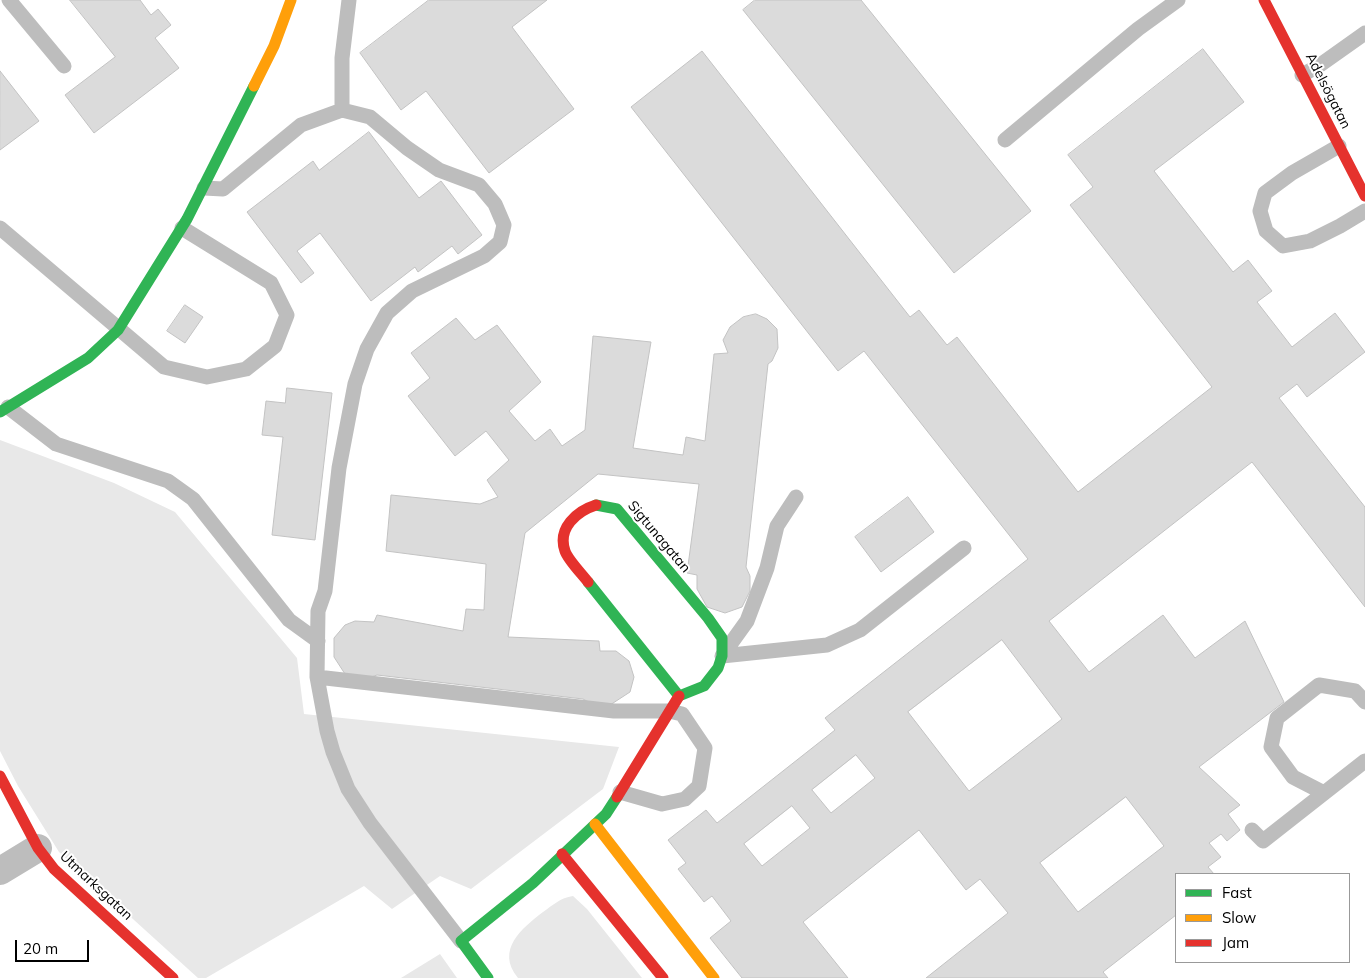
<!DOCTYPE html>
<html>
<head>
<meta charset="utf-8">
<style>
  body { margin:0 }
  #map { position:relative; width:1365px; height:978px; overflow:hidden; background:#fff; font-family:Mulish,sans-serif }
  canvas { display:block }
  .legend { position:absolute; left:1175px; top:873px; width:175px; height:90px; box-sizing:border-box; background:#fff; border:1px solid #999; margin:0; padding:6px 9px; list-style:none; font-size:15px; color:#000 }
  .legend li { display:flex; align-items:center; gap:10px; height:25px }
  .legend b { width:25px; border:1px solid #999 }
  .scale { position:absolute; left:15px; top:940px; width:74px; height:22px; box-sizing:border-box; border:2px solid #000; border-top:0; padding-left:6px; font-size:15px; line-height:18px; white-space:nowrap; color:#000; -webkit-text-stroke:4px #fff; paint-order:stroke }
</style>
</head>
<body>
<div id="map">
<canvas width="1365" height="978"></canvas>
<ul class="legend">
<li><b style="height:6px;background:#30b455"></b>Fast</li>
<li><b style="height:6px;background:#ff9f0a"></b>Slow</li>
<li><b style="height:6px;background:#e5322d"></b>Jam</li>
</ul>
<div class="scale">20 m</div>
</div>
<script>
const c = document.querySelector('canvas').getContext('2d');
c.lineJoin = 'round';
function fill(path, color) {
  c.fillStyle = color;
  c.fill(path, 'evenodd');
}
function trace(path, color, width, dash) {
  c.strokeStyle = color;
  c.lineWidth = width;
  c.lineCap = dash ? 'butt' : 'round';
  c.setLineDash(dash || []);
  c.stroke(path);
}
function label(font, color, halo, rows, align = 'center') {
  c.font = font + ' Mulish,sans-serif';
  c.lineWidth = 4;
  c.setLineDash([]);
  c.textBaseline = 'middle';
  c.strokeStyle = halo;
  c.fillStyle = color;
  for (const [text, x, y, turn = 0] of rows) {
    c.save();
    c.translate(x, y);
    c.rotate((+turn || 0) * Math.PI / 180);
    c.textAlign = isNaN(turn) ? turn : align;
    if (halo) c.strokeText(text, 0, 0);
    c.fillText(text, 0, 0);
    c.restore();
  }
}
fill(new Path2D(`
  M0 440 114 483 175 512 297 658 304 714 619 747 603 789 471 889 440 876 392 909 364 886 206 978H198L59 852 18 786 0 751Z
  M573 896 587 909 642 978H518C495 950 522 928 543 912 553 905 560 898 573 896Z
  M440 954 457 978H401Z`), '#e8e8e8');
const building = new Path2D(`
  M70 0H140L151 15 158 9 171 25 155 38 179 68 94 133 65 95 115 57Z
  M429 0H547L512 27 574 109 489 173 426 91 401 110 360 53Z
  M755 0H861L1031 211 954 273 743 10Z
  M1203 49 1244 102 1154 171 1233 272 1248 260 1272 291 1257 302 1292 347 1335 313 1365 352 1307 397 1297 384 1279 398 1365 507V607L1252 462 1049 621 1089 672 1163 615 1195 658 1245 621 1284 702 1199 767 1240 805 1228 814 1240 830 1227 841 1221 834 1209 843 1221 857 1208 867 1214 874H1176V915L1103 972 1108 978H926L1008 913 980 879 966 890 919 830 803 922 848 978H742L710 938 731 921 712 896 704 902 678 869 686 863 668 840 706 810 717 823 835 730 825 718 1028 559 864 351 838 371 631 107 702 51 910 317 919 310 947 345 957 337 1078 492 1212 387 1070 205 1093 187 1068 155ZM1002 640 1062 719 969 791 908 712ZM856 755 875 778 831 813 812 790ZM1126 797 1164 846 1078 912 1040 863ZM792 806 810 828 762 866 744 844Z
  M0 71 39 121 0 150Z
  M369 132 419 198 441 181 482 235 458 254 452 246 418 272 415 267 371 301 320 233 297 251 314 273 301 283 247 212 313 161 319 170Z
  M185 305 203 317 185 343 167 331Z
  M756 314 767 319 777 329 778 348 772 361 768 364 746 567 750 576V591L742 607 725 613 707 607 697 589V575L687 573 699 484 598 474 525 533 508 637 599 641 600 651H616L629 661 634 677 630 692 607 707 596 706 583 699 377 675 363 680 345 674 334 657V638L345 625 355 621 374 622 377 615 463 631 466 609 484 610 486 564 386 551 391 495 480 504 498 497 487 480 509 460 486 431 455 456 408 396 430 378 411 353 456 318 475 340 497 325 541 382 509 411 535 441 550 429 562 446 585 430 593 336 651 342 633 448 683 455 686 437 705 441 714 354 728 353 723 340 730 327 743 317Z
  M287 388 332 393 315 540 272 535 283 437 262 435 266 401 285 403Z
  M908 497 934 532 881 572 855 537Z`);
fill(building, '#dbdbdb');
trace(building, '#c3c3c3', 1);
trace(new Path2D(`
  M9 0 64 66
  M1302 75 1320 65 1365 33
  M342 110V58L349 0
  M1005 140 1138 29 1178 0
  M1339 146 1292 173 1265 193 1260 211 1266 231 1283 246 1310 241 1340 226 1365 211
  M204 188 223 189 301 125 342 110 370 117 407 148 439 170 479 185 495 204 504 225 500 242 484 256 412 291 387 313 367 349 355 384 339 468 325 591 318 611 317 677 327 731 333 752 348 789 370 823 461 941
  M0 228 164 367 207 377 246 369 275 346 287 315 271 283 182 228
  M8 407 56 444 168 481 193 499 289 620 318 641
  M724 653 747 621 767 568 777 526 796 497
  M722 656 827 645 860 630 964 548
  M317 677 614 711H669L682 714 705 748 699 786 685 799 662 804 620 792
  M1324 793 1293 777 1271 747 1277 718 1319 685 1355 691 1365 702
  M1252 830 1263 841 1365 761`), '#bdbdbd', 15);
trace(new Path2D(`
  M0 871 38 848`), '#bdbdbd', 28);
trace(new Path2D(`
  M0 412 88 358 118 330 187 219 254 86
  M588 582 679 696 704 686 718 668 722 656V638L708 618 617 509 596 505
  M488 978 461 941 533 883 606 814 617 797`), '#30b455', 11);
trace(new Path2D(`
  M254 86 274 46 291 0
  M595 824 714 978`), '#ff9f0a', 11);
trace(new Path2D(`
  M1264 0 1365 196
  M588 582C582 574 568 560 565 551 557 528 577 511 596 505
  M0 776 38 848 54 869 173 978
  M617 797 679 696
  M562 854 663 978`), '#e5322d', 11);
label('14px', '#000', '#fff', [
  ["Adelsögatan",1328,91,63],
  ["Sigtunagatan",659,537,50],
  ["Utmarksgatan",96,886,43]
]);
</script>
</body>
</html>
